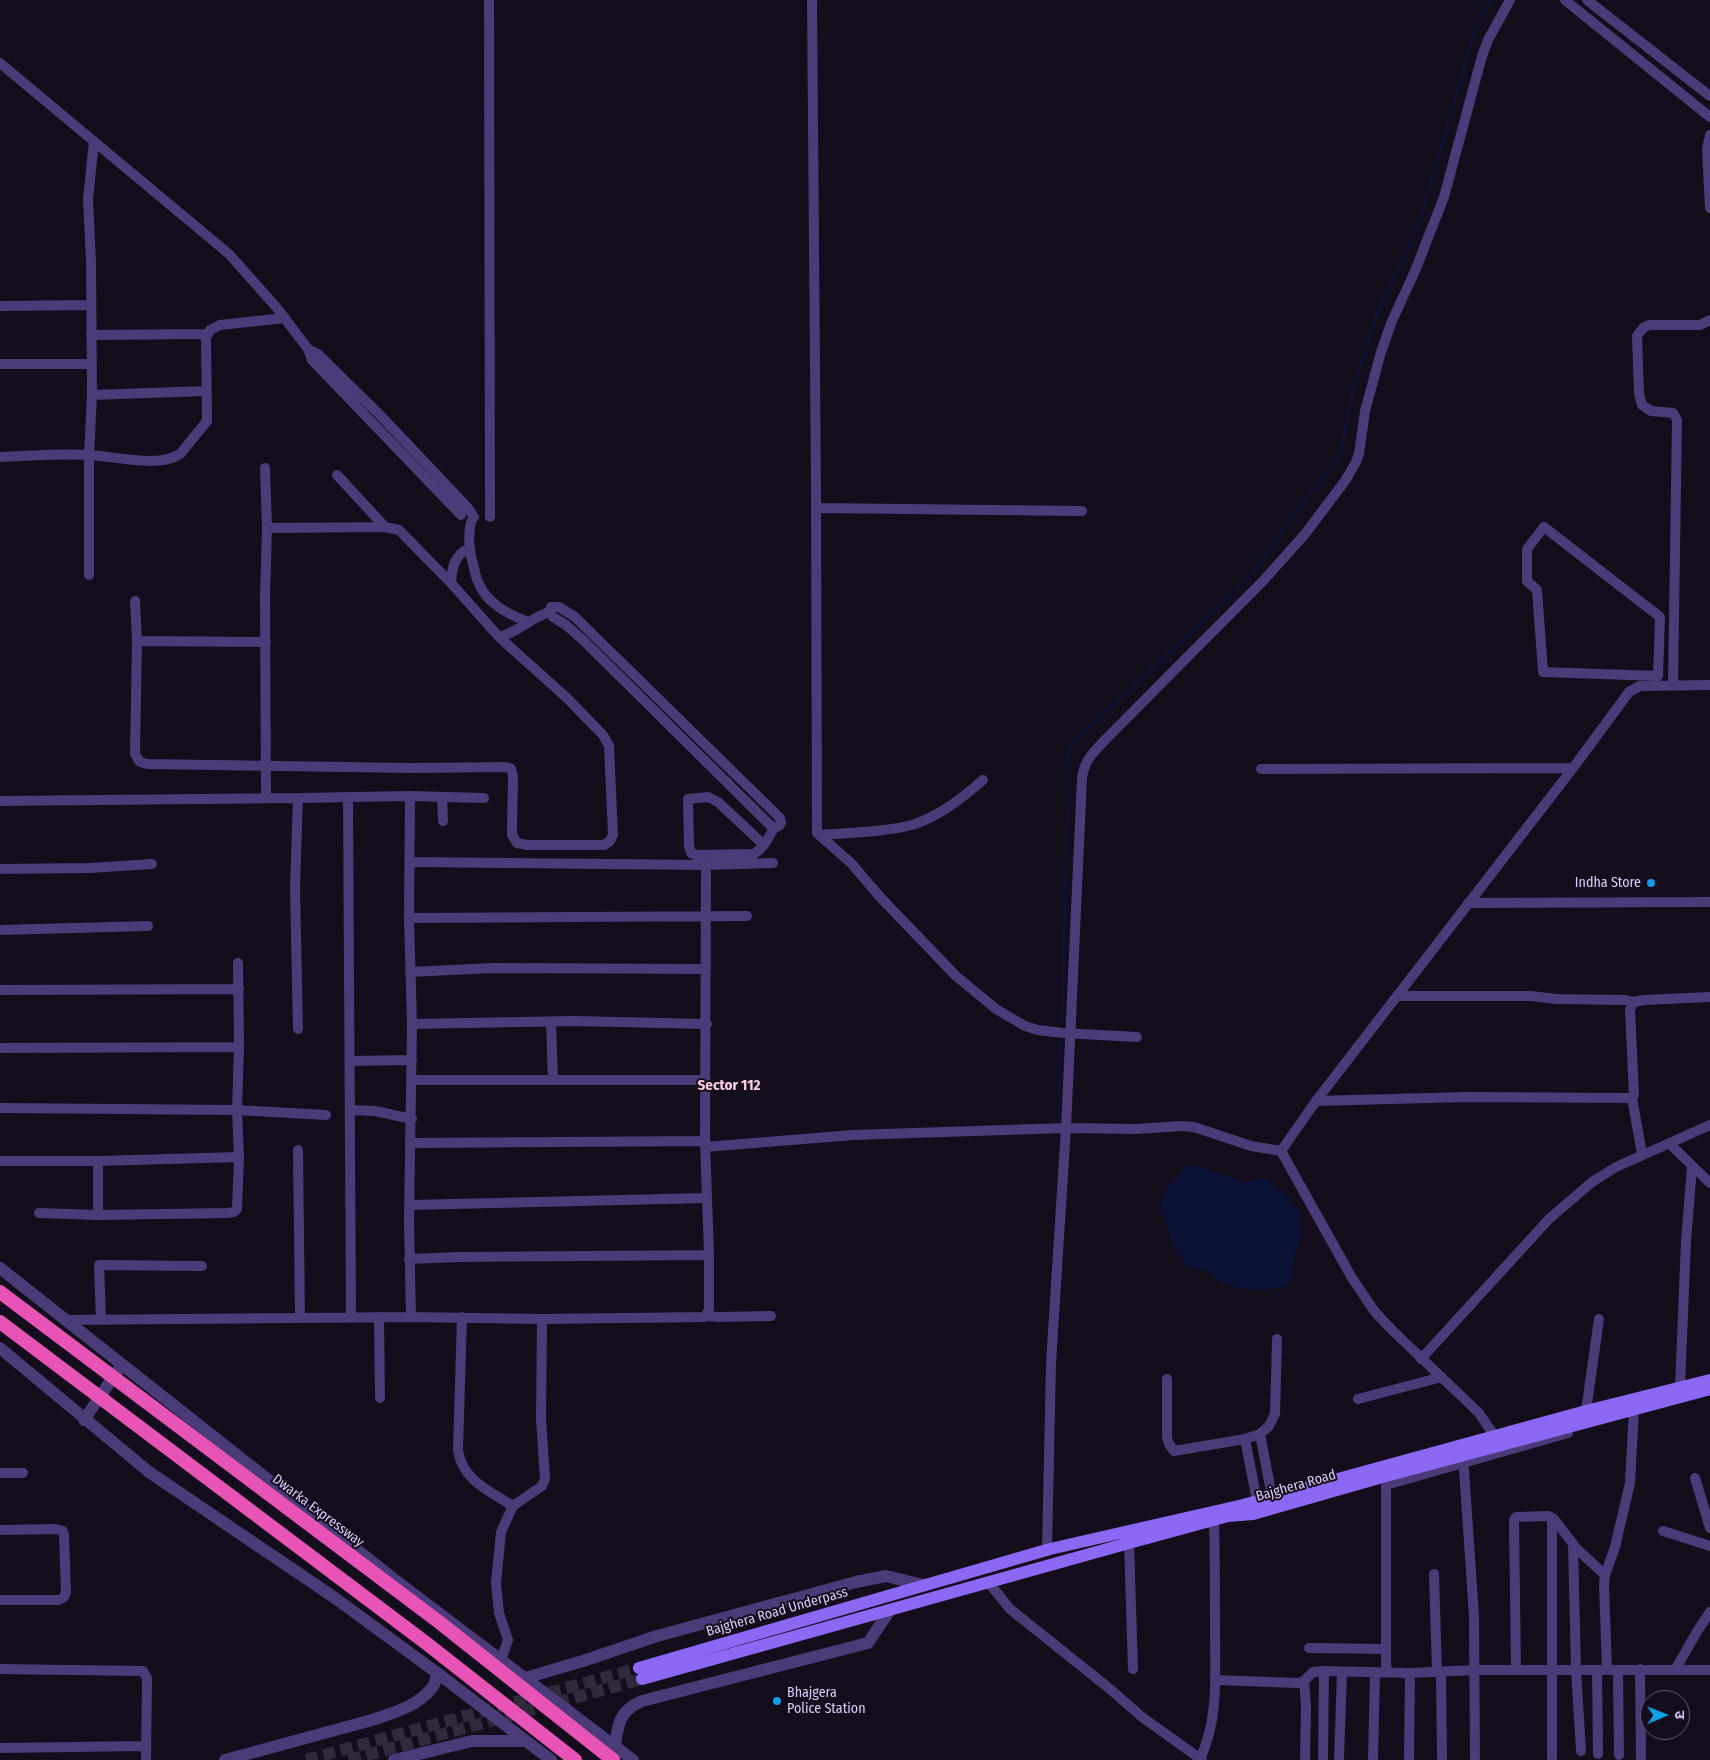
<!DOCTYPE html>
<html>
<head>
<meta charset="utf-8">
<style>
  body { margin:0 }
  #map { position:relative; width:1710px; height:1760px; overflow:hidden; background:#130d1c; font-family:"Fira Sans Condensed","Noto Sans Devanagari",sans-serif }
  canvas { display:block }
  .north { position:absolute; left:1640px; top:1690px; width:50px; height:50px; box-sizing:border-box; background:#130d1c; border:1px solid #635975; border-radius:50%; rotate:89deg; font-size:14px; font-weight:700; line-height:20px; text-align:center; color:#dcccfb }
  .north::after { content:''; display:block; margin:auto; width:18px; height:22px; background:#109fe4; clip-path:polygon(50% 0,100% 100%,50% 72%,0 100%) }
</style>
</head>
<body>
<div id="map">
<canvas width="1710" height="1760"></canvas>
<div class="north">उ</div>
</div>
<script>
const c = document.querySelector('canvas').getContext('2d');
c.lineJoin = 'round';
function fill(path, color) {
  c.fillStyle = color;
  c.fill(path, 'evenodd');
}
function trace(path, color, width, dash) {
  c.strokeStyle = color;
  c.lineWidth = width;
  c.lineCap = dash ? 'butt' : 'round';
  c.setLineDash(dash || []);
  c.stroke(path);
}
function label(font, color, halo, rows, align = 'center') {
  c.font = font + ' "Fira Sans Condensed",sans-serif';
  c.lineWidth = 4;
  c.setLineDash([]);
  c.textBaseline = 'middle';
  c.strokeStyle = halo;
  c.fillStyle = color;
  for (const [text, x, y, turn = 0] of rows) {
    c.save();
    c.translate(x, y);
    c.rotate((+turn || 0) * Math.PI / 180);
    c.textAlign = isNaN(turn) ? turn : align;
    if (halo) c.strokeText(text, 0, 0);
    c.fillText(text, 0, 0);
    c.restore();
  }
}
fill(new Path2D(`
  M1187 1165 1203 1168 1246 1183 1259 1177 1274 1184 1288 1197 1300 1211 1302 1235 1294 1256 1293 1274 1287 1285 1268 1290 1240 1288 1221 1282 1206 1270 1186 1267 1171 1242 1166 1221 1159 1209 1166 1188Z`), '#0c1236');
trace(new Path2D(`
  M1062 1022 1069 746 1249 578 1287 523 1340 455 1354 386 1377 313 1417 230 1479 17 1491 0
  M1059 1120 1061 1036`), '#0c1236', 2.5);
trace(new Path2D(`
  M306 1760 639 1668
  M349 1760 642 1679`), '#312a3d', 12, [12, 6]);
trace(new Path2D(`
  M489 0 490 517
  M812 0 816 490 817 833 851 863 880 897 956 976 996 1009 1025 1026 1038 1030 1063 1033 1137 1037
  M1565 0 1710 117
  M1587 0 1710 96
  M0 63 229 254 277 308 308 349 312 360 461 515
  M1710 135 1707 149 1710 208
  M0 306 91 305
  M91 335 207 334
  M308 349 318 354 379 414 468 508 474 517
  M0 364H91
  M92 395 206 391
  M0 457C29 456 61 453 90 455 113 456 161 469 181 453L207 421 206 338 210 330 220 325 285 318
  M265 468 267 528
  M337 475 385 527
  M816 508 1082 511
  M471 522C468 536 469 546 472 560 474 567 475 575 478 582 487 604 508 614 528 622
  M1544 527 1660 617 1658 676 1543 672 1537 590 1527 581V549Z
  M89 575V455L92 395 91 261 88 199 94 141
  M135 601 137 641 135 754 140 762 147 764 411 768 506 767 511 769 513 776 512 828V835L517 843 527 845H604L610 841 613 835 609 746 603 735 567 698 499 637 451 583C452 569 454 554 469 549
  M551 607H559L575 617 780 818 781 823 779 826 774 828 770 825 583 640 566 625 553 617 549 612Z
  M499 637C518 632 531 618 549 612
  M137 641 266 642
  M1673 685 1677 420 1673 413 1651 411 1642 405 1639 394 1637 336 1643 328 1649 325H1700L1710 320
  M1261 769 1573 768
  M410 796 409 918 412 1024 409 1220 411 1317
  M442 797 443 821
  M266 798 265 597 267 528 385 527 399 530 451 583
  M348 798 351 1317
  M0 801 298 798
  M819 835C847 833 889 832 915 824 941 815 962 798 983 780
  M764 845 718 802 708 797 688 799 689 846 691 853 696 855 754 854C764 848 768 838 774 828
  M410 862 706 865 773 863
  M0 869 90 868 152 864
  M1468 903 1710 902
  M409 918 747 916
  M0 930 148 926
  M410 972 493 968 706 969
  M0 990 239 989
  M1398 996H1531L1556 999 1626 1000 1633 1002
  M551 1022 553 1080
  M412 1024 574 1021 707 1024
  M298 1029 295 888 298 798 410 796 484 798
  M0 1048 239 1047
  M351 1061 412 1060
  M412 1080H704
  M1632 1098 1642 1154
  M1316 1101 1466 1097 1632 1098 1634 1095 1630 1010 1633 1002 1644 1000 1710 997
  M0 1108 237 1110 326 1115
  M351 1110 375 1111 412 1119
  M412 1143 705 1141
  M1669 1143 1710 1183
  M705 1147 853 1135 1066 1128 1136 1129 1182 1126 1194 1127 1251 1146 1281 1151
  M298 1150 300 1318
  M0 1161H98L239 1157
  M410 1205 707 1198
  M39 1213 98 1215 227 1213 234 1212 237 1209 239 1157 237 1110 239 1047 238 963
  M98 1215V1161
  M409 1259 459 1257 709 1255
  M707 1316 719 1317 771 1316
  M379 1317 380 1398
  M462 1317 458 1450C462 1480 489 1491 513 1506
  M101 1319 99 1265 202 1266
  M64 1320 411 1317 542 1319 705 1317 709 1309V1255L705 1141 706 865
  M1421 1359 1549 1219 1592 1182 1616 1167 1710 1125
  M1167 1379V1437L1169 1444 1174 1451 1245 1439 1260 1434 1269 1426 1275 1414 1277 1339
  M1680 1387 1686 1241 1692 1167
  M1358 1399 1442 1377
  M1586 1411 1599 1319
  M1260 1434 1272 1497
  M1245 1439 1257 1501
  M1497 1440 1479 1413 1392 1330 1375 1312 1352 1278 1281 1151 1316 1101 1573 768 1629 692 1640 686 1710 685
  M1463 1455 1474 1616 1475 1760
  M0 1473H23
  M1695 1478 1710 1528
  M1386 1479V1665L1388 1672
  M1386 1485 1568 1433
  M1552 1518V1758
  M0 1530 56 1529 63 1531 64 1535 66 1592 64 1597 59 1600H0
  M1663 1531 1710 1546
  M1129 1543 1133 1669
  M1573 1545 1576 1670 1581 1751
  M1047 1550 1051 1363 1066 1128 1082 779C1084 760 1093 753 1105 740L1263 581 1305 534 1345 481 1356 462 1359 454 1365 411 1381 352 1392 321 1415 271 1444 197 1482 56 1488 40 1510 0
  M1434 1574 1437 1672
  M989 1583 1010 1609 1110 1689 1142 1717 1202 1760
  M1309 1648 1386 1649
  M501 1660 508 1640 499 1613 496 1583 501 1532 513 1506 542 1486 545 1479 541 1419 542 1319
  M0 1669 143 1671 147 1678 146 1760
  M1640 1669 1641 1758
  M1516 1670 1514 1520 1516 1517 1548 1516 1554 1519 1577 1549 1605 1575
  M1597 1670 1598 1754
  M1607 1670 1604 1584 1605 1575 1615 1547 1630 1483 1634 1409
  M1618 1670 1619 1755
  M1675 1670 1698 1630 1710 1612
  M1441 1671 1442 1760
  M1215 1680 1298 1683 1304 1681 1313 1672 1324 1671 1410 1673 1475 1670H1710
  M1304 1681 1306 1705 1305 1760
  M0 1748 145 1746
  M1200 1759C1219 1719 1215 1674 1215 1631 1215 1594 1215 1558 1214 1521
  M1323 1760 1324 1671
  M1339 1760 1342 1672
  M1373 1760 1375 1672
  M1409 1760 1410 1673`), '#4b3b78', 10);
trace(new Path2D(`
  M0 1268 395 1580 633 1760
  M0 1348 149 1472 335 1598 440 1675 551 1760
  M84 1420 118 1370
  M525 1678 583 1661 657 1636 856 1582 886 1576 923 1585
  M615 1746C618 1724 619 1711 642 1701L868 1643 890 1610
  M225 1760 372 1720C393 1713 418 1706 432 1688 435 1684 436 1678 438 1674
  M394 1760 472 1741H526`), '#4b3b78', 12);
trace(new Path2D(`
  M639 1668 1050 1549 1243 1505 1586 1411 1710 1380
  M642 1679 1129 1543 1228 1516 1253 1514 1386 1476 1710 1389`), '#8c69f5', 12);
trace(new Path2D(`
  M0 1292 439 1622 613 1760
  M0 1322 426 1643 575 1760`), '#e854b6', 14);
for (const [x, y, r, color] of [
  [1651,883,5,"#109fe4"],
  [777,1701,5,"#109fe4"]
]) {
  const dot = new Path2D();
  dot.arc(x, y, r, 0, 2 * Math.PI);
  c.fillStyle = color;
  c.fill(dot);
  trace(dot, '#130d1c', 2);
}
label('14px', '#dcccfb', '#130d1c', [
  ["Indha Store",1641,883],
  ["Bhajgera",787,1693,"left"],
  ["Police Station",787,1709,"left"]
], 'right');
label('14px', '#dcccfb', '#130d1c', [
  ["Bajghera Road",1296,1486,-16],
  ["Dwarka Expressway",318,1511,37],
  ["Bajghera Road Underpass",777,1612,-16]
]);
label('bold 15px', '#fccde1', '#130d1c', [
  ["Sector 112",729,1086]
]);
</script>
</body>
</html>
